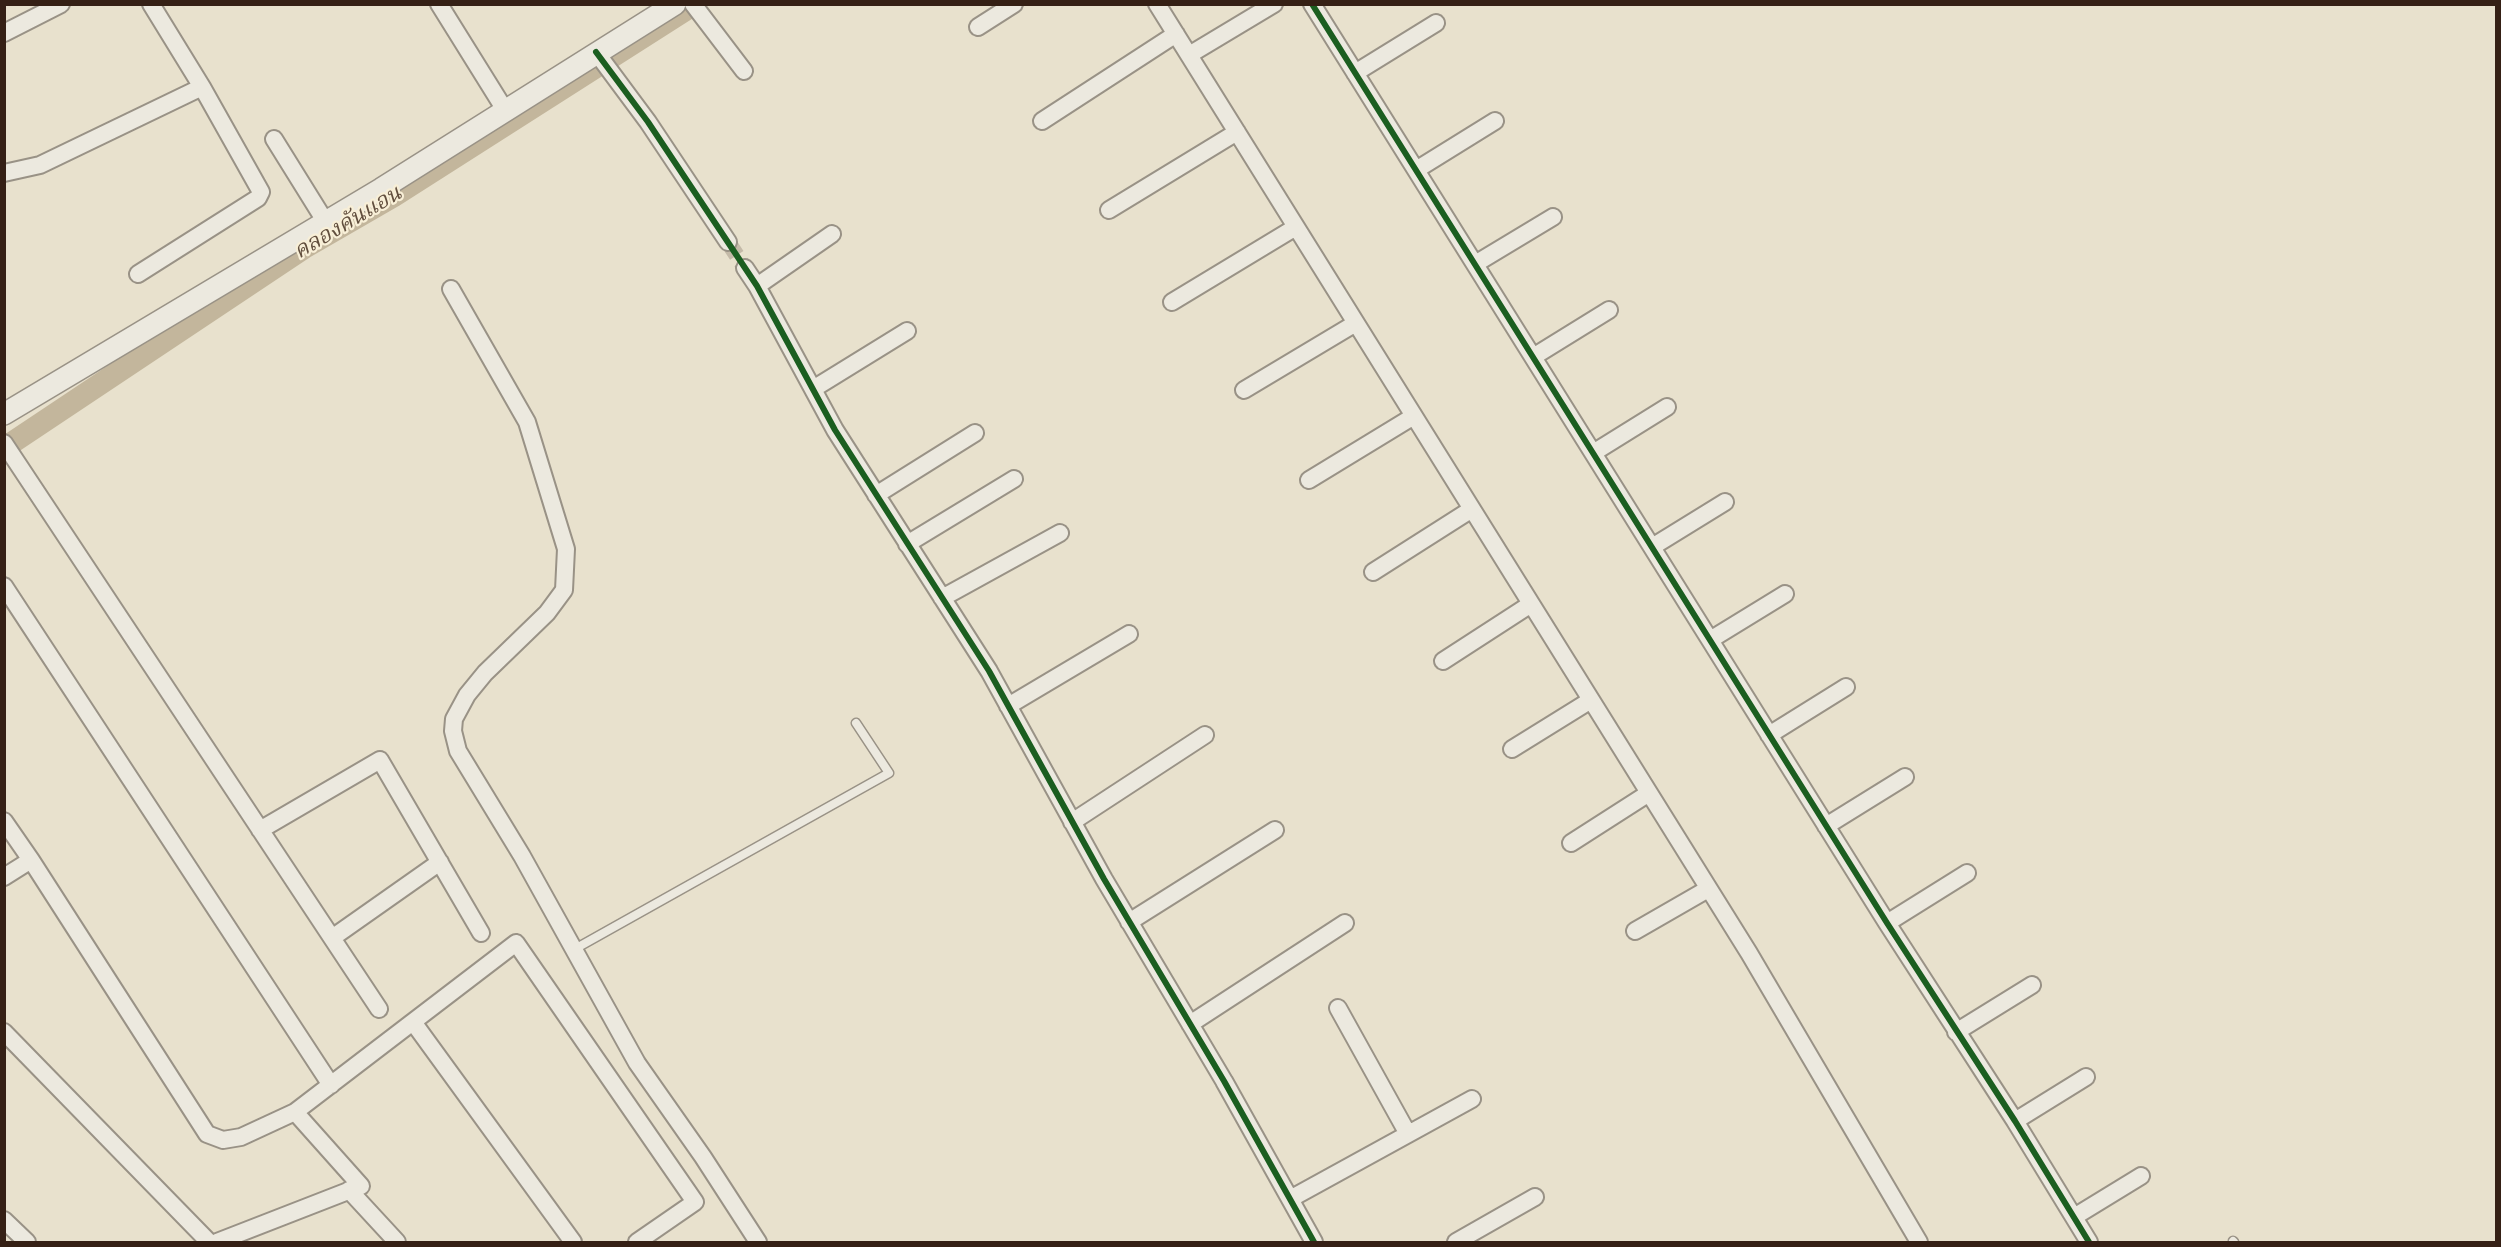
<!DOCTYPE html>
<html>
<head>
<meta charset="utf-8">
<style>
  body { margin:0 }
  #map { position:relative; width:2501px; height:1247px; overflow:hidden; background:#e8e1cd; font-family:"Old Standard TT",serif }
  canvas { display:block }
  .frame { position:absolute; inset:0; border:6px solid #352015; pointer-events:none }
</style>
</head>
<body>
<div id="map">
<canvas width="2501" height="1247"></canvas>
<div class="frame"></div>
</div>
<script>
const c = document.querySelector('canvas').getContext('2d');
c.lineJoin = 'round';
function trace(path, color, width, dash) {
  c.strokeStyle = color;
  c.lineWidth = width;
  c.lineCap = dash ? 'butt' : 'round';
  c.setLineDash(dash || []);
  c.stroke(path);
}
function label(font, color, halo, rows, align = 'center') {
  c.font = font + ' "Old Standard TT","Noto Serif Thai",serif';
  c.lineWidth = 4.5;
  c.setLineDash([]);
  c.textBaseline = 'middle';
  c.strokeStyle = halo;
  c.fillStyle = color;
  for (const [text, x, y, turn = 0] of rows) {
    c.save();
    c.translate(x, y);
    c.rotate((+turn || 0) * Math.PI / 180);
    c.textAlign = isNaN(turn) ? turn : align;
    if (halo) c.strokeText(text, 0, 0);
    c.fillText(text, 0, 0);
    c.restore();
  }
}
trace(new Path2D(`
  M4 448 304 248 394 196 695 4`), '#c3b69c', 22);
trace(new Path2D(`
  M728 242 745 268`), '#c4baa8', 16, [16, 8]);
const service = new Path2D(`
  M573 950 889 773 856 723
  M2233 1241 2234 1242`);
const minor = new Path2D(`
  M439 4 505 110
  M693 4 744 71
  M1157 4 1749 953 1919 1242
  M1312 4 1887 923 2015 1121 2089 1242
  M978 27 1014 4
  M4 33 61 4
  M596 52 648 122 728 242
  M1189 55 1274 4
  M1355 73 1436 23
  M1042 121 1176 34
  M274 139 325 221
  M1416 170 1495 121
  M4 173 40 165 202 87
  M1109 210 1237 132
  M1475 264 1553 217
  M745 268 757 286 835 430 989 671 1104 879 1224 1081 1314 1242
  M138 274 258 198 261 192 202 87 151 4
  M757 286 832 234
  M451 289 527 422 566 549 564 590 547 613 485 673 467 695 454 719 453 731 458 751 522 856 637 1063 703 1157 758 1242
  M1172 302 1296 227
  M1533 357 1609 310
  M813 389 907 331
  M1244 390 1356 323
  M4 443 379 1009
  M1593 453 1667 407
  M1309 480 1414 416
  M876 495 975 433
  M907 544 1014 479
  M1652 547 1725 502
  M1373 572 1472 509
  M4 586 331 1085
  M942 598 1060 533
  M1710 640 1785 594
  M1443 661 1531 604
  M1008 706 1129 634
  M1769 735 1846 687
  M1512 749 1591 700
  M4 821 31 860
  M1072 822 1205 735
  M1826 826 1905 777
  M260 830 380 760 481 933
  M1571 843 1649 793
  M4 877 31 860 207 1134 223 1140 241 1137 295 1112 361 1186 217 1242
  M1129 922 1275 830
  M1887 923 1967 873
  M1635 931 1708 889
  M332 938 440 862
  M1338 1008 1408 1134
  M413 1022 573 1242
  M1190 1024 1345 923
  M4 1032 209 1242
  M1956 1032 2032 985
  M295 1112 516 943 695 1202 637 1242
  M2015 1121 2086 1077
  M349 1190 397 1242
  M1290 1199 1472 1099
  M2074 1217 2141 1176
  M4 1220 27 1242
  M1456 1242 1535 1197`);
const tertiary = new Path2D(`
  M4 414 381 189 675 4`);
trace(service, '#999286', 11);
trace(minor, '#999286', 20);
trace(tertiary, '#999286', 24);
trace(service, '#ece9df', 8);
trace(minor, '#ece9df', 16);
trace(tertiary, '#ece9df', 21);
trace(new Path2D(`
  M1312 4 1887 923 2015 1121 2089 1242
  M596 52 648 122 757 286 835 430 989 671 1104 879 1224 1081 1314 1242`), '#1b5e20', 6);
label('italic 22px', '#614e3d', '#f8efd7', [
  ["คลองคันแอน",348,223,-31]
]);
</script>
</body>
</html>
